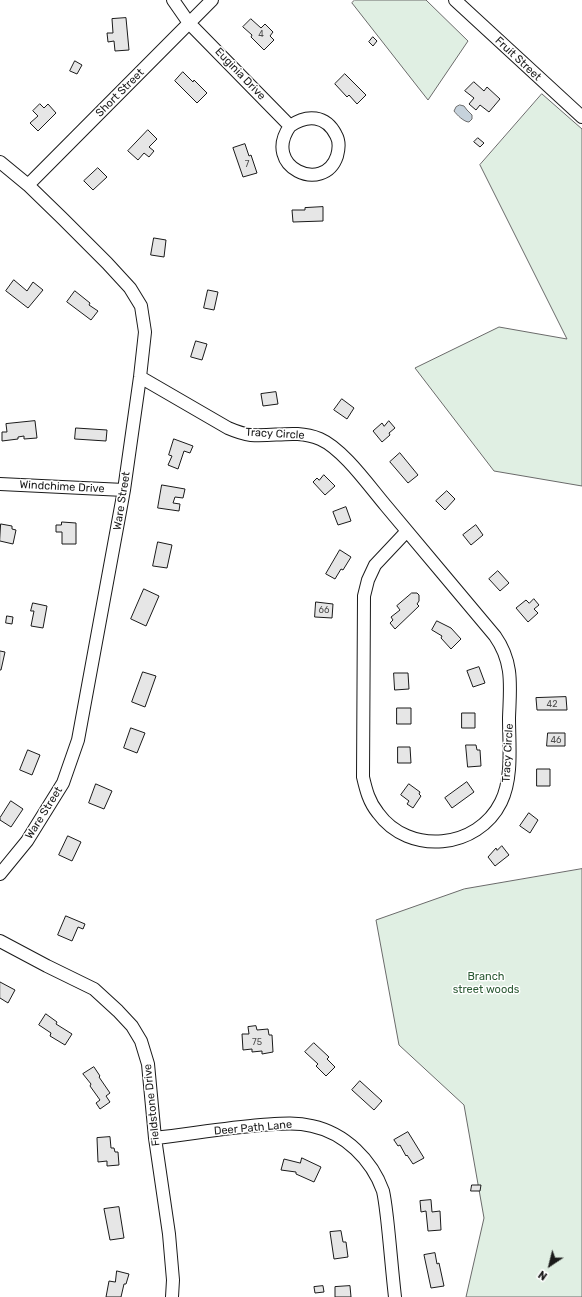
<!DOCTYPE html>
<html>
<head>
<meta charset="utf-8">
<style>
  body { margin:0 }
  #map { position:relative; width:582px; height:1297px; overflow:hidden; background:#fff; font-family:Rubik,sans-serif }
  canvas { display:block }
  .north { position:absolute; left:530px; top:1245px; width:40px; height:40px; -webkit-text-stroke:3px #fff; paint-order:stroke; rotate:215deg; font-size:11px; font-weight:700; line-height:16px; text-align:center; color:#1a1a1a }
  .north::after { content:''; display:block; margin:auto; width:14px; height:18px; background:#1a1a1a; clip-path:polygon(50% 0,100% 100%,50% 72%,0 100%) }
</style>
</head>
<body>
<div id="map">
<canvas width="582" height="1297"></canvas>
<div class="north">N</div>
</div>
<script>
const c = document.querySelector('canvas').getContext('2d');
c.lineJoin = 'round';
function fill(path, color) {
  c.fillStyle = color;
  c.fill(path, 'evenodd');
}
function trace(path, color, width, dash) {
  c.strokeStyle = color;
  c.lineWidth = width;
  c.lineCap = dash ? 'butt' : 'round';
  c.setLineDash(dash || []);
  c.stroke(path);
}
function label(font, color, halo, rows, align = 'center') {
  c.font = font + ' Rubik,sans-serif';
  c.lineWidth = 3;
  c.setLineDash([]);
  c.textBaseline = 'middle';
  c.strokeStyle = halo;
  c.fillStyle = color;
  for (const [text, x, y, turn = 0] of rows) {
    c.save();
    c.translate(x, y);
    c.rotate((+turn || 0) * Math.PI / 180);
    c.textAlign = isNaN(turn) ? turn : align;
    if (halo) c.strokeText(text, 0, 0);
    c.fillText(text, 0, 0);
    c.restore();
  }
}
const green = new Path2D(`
  M355 0H426L468 41 428 100 352 3Z
  M542 94 582 129V486L494 471 415 368 499 327 567 339 480 165Z
  M582 869V1297H466L484 1218 464 1105 399 1045 376 920 464 889Z`);
fill(green, '#e0efe3');
trace(green, '#6a6a6a', 1);
const water = new Path2D(`
  M460 105 464 106 467 110 472 115V119L469 122C464 122 457 115 454 111L456 107Z`);
fill(water, '#c6d2dc');
trace(water, '#6a6a6a', 1);
const building = new Path2D(`
  M126 18 129 50 115 51 114 41 108 42 107 33H113L112 19Z
  M251 19 261 28 265 24 273 32 270 36 274 40 264 50 251 37 252 35 243 27Z
  M373 37 377 41 373 46 369 42Z
  M75 61 82 65 77 74 70 71Z
  M183 72 193 82 194 80 207 93 197 103 175 81Z
  M345 74 366 95 357 104 349 95 347 97 335 84Z
  M474 82 484 91 487 87 500 99 489 112 480 105 476 110 469 104 474 98 465 91Z
  M40 104 44 108 48 104 56 113 38 131 30 123 38 116 33 111Z
  M148 130 157 139 149 147 154 151 149 157 144 153 138 160 128 151Z
  M478 138 484 143 480 147 474 142Z
  M245 144 249 156 251 155 257 173 243 177 233 148Z
  M98 168 107 177 93 190 84 181Z
  M323 207V221L293 222 292 210H305V208Z
  M154 238 166 240 164 257 151 255Z
  M14 280 27 291 33 282 43 290 28 308 6 291Z
  M208 290 218 292 214 310 204 308Z
  M75 291 90 303 89 305 98 311 91 320 67 302Z
  M196 341 207 344 202 360 191 357Z
  M276 392 278 404 263 406 261 394Z
  M342 399 354 408 347 419 334 410Z
  M35 421 37 438 24 439V436L18 437V439L2 441V432H7L6 424Z
  M389 421 395 428 389 433 390 435 382 442 373 431 382 423 384 426Z
  M76 428 107 430 106 441 75 439Z
  M174 439 193 446 190 453 184 451 178 469 168 465 172 456 169 455Z
  M400 453 418 475 408 483 390 462Z
  M324 475 335 486 325 495 313 482 317 478 319 480Z
  M162 485 185 489 183 498 175 497 173 503 180 504 179 511 158 508Z
  M447 491 455 499 445 510 436 501Z
  M346 507 351 521 338 525 333 512Z
  M62 522 76 523V544H62V532H56V525H61Z
  M1 524 12 526V529L16 530 13 544 0 541Z
  M476 525 483 535 471 545 463 535Z
  M158 542 172 545 167 568 153 566Z
  M340 550 351 557 343 570 341 569 335 579 326 574Z
  M498 571 509 583 500 591 489 579Z
  M144 589 159 596 146 626 131 619Z
  M412 593H417L419 595V601L417 604 419 606 395 629 390 623 393 620 391 617 400 610 397 606Z
  M534 599 539 605 534 609 538 613 528 622 516 608 526 600 529 603Z
  M316 602 333 604 332 618 315 617Z
  M33 603 47 606 43 628 31 626 34 611H31Z
  M7 616 13 617 12 624 6 623Z
  M437 621 451 628 461 639 451 649 441 638 442 636 432 630Z
  M0 651 5 652 1 670H0Z
  M479 667 485 683 473 687 467 671Z
  M143 672 156 676 145 707 132 702Z
  M394 673H408L409 689 395 690Z
  M566 697 567 710H537L536 698Z
  M397 708H411V724H397Z
  M462 713H475V728H462Z
  M131 728 145 733 137 753 124 748Z
  M548 733H565V746H547Z
  M466 745H476L477 750H480L481 766 468 767Z
  M398 747H410L411 763H398Z
  M28 750 40 755 32 775 20 770Z
  M537 769H550V786H537Z
  M467 782 474 792 452 808 445 798Z
  M96 784 112 791 104 809 89 803Z
  M409 784 420 792 419 794 421 796 413 808 407 804 409 801 401 795Z
  M11 801 23 809 11 827 0 820V818Z
  M529 813 538 820 530 833 520 826Z
  M68 836 81 842 72 861 59 855Z
  M502 846 509 855 495 866 488 857 496 848 497 850Z
  M66 916 85 924 83 929 78 927 72 941 58 935Z
  M0 982 15 990 8 1003 0 998Z
  M46 1014 57 1022 56 1024 72 1034 65 1045 50 1036 51 1033 39 1025Z
  M256 1026 257 1030 268 1029 269 1035H272L273 1052 262 1054V1051L252 1052V1049L243 1050 242 1034H249L248 1027Z
  M314 1043 329 1057 327 1059 335 1067 326 1076 316 1066 318 1064 305 1052Z
  M94 1067 100 1076 99 1077 110 1093 106 1096 110 1102 100 1109 96 1103 100 1100 90 1086 91 1084 83 1074Z
  M360 1081 382 1101 374 1110 352 1090Z
  M408 1132 424 1158 413 1164 407 1155 406 1156 400 1145 398 1146 394 1140Z
  M110 1137 111 1148H114L115 1152H118L119 1165 107 1166V1161L98 1162 97 1138Z
  M302 1158 321 1167 314 1182 296 1174V1172L281 1170 284 1159 300 1163Z
  M472 1185H481L480 1191H471Z
  M431 1200 432 1212 440 1211 441 1230 428 1231 426 1211 421 1212 420 1201Z
  M119 1207 124 1238 110 1240 104 1209Z
  M341 1231 343 1242H346L348 1257 334 1259 330 1232Z
  M435 1253 437 1264 439 1263 444 1286 431 1288 424 1255Z
  M117 1271 129 1274 126 1284H124L121 1297H106L109 1281 115 1282Z
  M323 1286 324 1292 315 1293 314 1287Z
  M350 1286 351 1297H335V1287Z`);
fill(building, '#e6e6e6');
trace(building, '#1a1a1a', 1);
const minor = new Path2D(`
  M173 0 189 23 290 126C261 167 324 195 337 156 339 149 340 142 336 135 326 115 307 114 290 126
  M455 0 582 117
  M0 162 28 185 63 219 107 263 130 288 141 306 145 332 140 377 124 490 78 740 63 783 27 841 0 874
  M28 185 212 0
  M140 377 228 428C235 431 243 434 251 435 275 437 296 429 320 439 343 449 369 486 386 506 422 549 459 593 495 636 514 663 510 687 509 718 509 744 513 778 501 802 478 849 409 856 378 813 369 802 366 790 363 777L364 596 368 580 375 565 407 531
  M0 484 124 490
  M0 941 47 966 94 989 118 1011 132 1026 141 1041 148 1064 155 1138 169 1234 173 1280 172 1297
  M155 1138C190 1134 225 1128 261 1125 278 1124 295 1122 312 1126 345 1133 372 1160 383 1191 385 1200 386 1210 387 1218 390 1244 392 1271 395 1297`);
trace(minor, '#1a1a1a', 14);
trace(minor, '#fff', 12);
label('9px', '#4d4d4d', null, [
  ["4",261,34],
  ["7",247,164],
  ["66",324,610],
  ["42",552,704],
  ["46",556,740],
  ["75",257,1042]
]);
label('11px', '#1a1a1a', '#fff', [
  ["Fruit Street",518,59,43],
  ["Euginia Drive",240,74,46],
  ["Short Street",120,93,-45],
  ["Tracy Circle",275,434,3],
  ["Windchime Drive",62,487,3],
  ["Ware Street",122,501,-81],
  ["Tracy Circle",508,753,-87],
  ["Ware Street",44,813,-58],
  ["Fieldstone Drive",152,1105,-96],
  ["Deer Path Lane",253,1128,-5]
]);
label('11px', '#2b5a34', '#fff', [
  ["Branch",486,977],
  ["street woods",486,990]
]);
</script>
</body>
</html>
